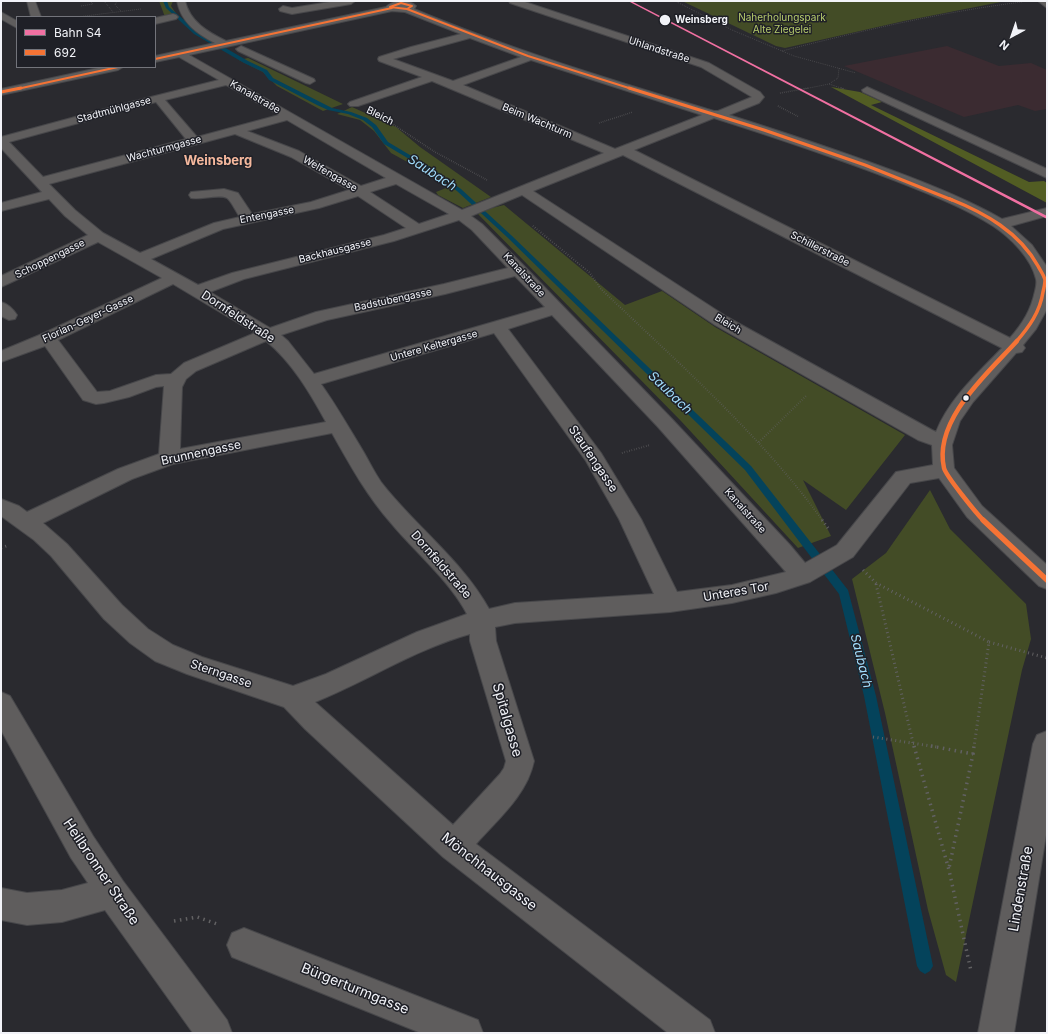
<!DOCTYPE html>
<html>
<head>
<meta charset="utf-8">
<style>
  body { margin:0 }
  #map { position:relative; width:1048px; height:1034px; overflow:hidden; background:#2a2a2f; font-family:Inter,sans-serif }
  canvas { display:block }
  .frame { position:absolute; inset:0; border:2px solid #f2f3f8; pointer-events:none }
  .legend { position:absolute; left:16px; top:16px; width:140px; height:52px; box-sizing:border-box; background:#1f2027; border:1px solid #73747b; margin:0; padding:5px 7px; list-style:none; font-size:12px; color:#f2f3f8 }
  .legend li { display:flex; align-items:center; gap:8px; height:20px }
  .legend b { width:20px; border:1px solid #73747b }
  .north { position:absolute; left:992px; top:16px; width:40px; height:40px; -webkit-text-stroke:3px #1f2027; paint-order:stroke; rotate:220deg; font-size:11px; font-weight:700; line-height:16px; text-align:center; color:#f2f3f8 }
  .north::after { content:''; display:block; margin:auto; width:14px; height:18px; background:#f2f3f8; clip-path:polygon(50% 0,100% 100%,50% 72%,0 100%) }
</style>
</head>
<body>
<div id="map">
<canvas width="1048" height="1034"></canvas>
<div class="frame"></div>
<ul class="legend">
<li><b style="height:5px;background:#f170a2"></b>Bahn S4</li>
<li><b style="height:5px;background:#f57335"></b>692</li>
</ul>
<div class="north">N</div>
</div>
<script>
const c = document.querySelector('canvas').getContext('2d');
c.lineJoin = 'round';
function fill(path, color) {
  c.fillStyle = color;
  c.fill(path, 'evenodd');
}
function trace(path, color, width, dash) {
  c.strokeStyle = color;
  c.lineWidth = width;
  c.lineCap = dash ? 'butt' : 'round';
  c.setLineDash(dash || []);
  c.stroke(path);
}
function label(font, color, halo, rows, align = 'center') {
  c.font = font + ' Inter,sans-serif';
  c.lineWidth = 3;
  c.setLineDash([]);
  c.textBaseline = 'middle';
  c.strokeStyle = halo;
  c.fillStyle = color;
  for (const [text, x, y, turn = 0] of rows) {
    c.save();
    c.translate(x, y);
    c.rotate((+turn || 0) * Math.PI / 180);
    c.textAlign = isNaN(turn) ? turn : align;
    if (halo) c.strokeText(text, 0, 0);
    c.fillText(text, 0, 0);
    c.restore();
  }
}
fill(new Path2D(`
  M947 46 999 66 1031 63 1047 70V109L1035 111 1018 105 964 117 844 66Z`), '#3b2b31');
fill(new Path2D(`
  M173 1 171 6 177 15 165 17 159 1Z
  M682 1H1006L904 21 785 48 776 46Z
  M248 58 343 104 323 111 277 86 263 72 239 60Z
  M352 107 396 127 420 147 491 197 463 208 438 195 436 192 451 186 391 153 374 131 360 120 337 114Z
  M504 205 625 305 662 291 715 327 905 435 846 510 803 480 831 536 798 548 681 421 476 212Z
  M930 490 950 529 1026 604 1031 639 1022 670 956 982 946 975 928 910 885 713 852 579 886 553Z`), '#434c26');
fill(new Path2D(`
  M831 87 860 92 882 102 871 105 1029 182 1044 181 1047 183V203Z`), '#525d23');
fill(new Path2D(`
  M163 1H167L169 7 198 32 248 61 267 70 273 78 332 108 351 112 367 118 376 125 388 142 430 167 461 189 511 235 751 466 848 590 876 696 933 966 930 971 925 974 920 971 917 966 864 696 839 594 745 470 507 237 457 191 426 169 384 144 372 127 363 120 348 114 328 110 317 105 269 80 263 72 244 63 194 34 166 8Z`), '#04435b');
const minor = new Path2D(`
  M27 1H35L41 17H31Z
  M177 1H185C190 22 208 32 226 41L386 7C393 0 409 0 416 6L414 9C512 50 612 80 714 111H718L752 97 701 67 510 3 509 1H522L709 63 760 92 764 97 759 103 729 115C783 132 837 150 891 170 929 184 967 199 1002 219L1047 208V216L1011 226 1032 245 1047 267V309L1036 329 1023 345 1025 348 1022 352 1016 353 973 402 960 421 952 445 954 468 982 506 1047 565V589L1039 586 967 517 939 478 910 483 853 557 810 582 776 593 732 603 670 612 515 623 495 627 496 641 534 761C527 795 498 819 476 844L710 1020 715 1033H668L443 857 305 729 284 707 187 674 155 661 130 643 104 619 51 556 34 540 1 516V499L19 506 27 512 118 469 159 454 164 386 156 387 129 397 104 403 96 404 83 400 45 346 1 362V351L42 334 162 278 98 242 1 287V276L88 235 65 216 49 199 1 211V203L42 192 1 148V137L127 103 219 80 179 57 155 62V56L215 43C197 34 181 22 177 1ZM392 11 405 12 461 34 411 47 379 57 378 59 379 61 422 77 350 102 348 104 350 106H358L432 81 604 153 462 210 189 55ZM470 38 521 57 453 81 393 59ZM531 60 702 115 615 149 463 85ZM226 85 279 115 197 137 165 100ZM156 102 186 139 43 177 9 142ZM714 118C774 137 833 157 891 179 926 193 962 206 993 226 1011 238 1031 258 1036 279 1037 283 1036 287 1035 291 1031 310 1023 323 1010 338L634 150ZM287 120 386 178 361 186 299 151 247 131ZM235 134 291 157 349 190 311 202 252 214 238 193 224 189 191 192 189 195 191 198C201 200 219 194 227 198 232 202 236 212 240 217L214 223 140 253 103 233 75 210 49 184ZM623 155 1002 348C978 373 949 399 936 432L932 430 727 317 533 191ZM396 184 449 214 419 224 370 192ZM522 195 715 325 918 440 932 445 933 465 896 472 837 545 805 563 790 545 672 419 525 267 482 224 471 216ZM358 196 406 228 384 235 232 273 198 285 151 259 223 229 319 208ZM459 220 472 230 508 268 444 284 316 312 270 328 210 292 244 279 394 241ZM515 276 545 307 314 374 288 341 281 335 327 320 445 294ZM173 284 255 333 184 363 171 374 156 375 110 391 97 392 58 340ZM552 315 658 427 786 572 732 585 677 592 641 519 601 453 508 329ZM494 333 586 461 619 519 654 594 515 603 489 609C462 560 415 526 381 482 374 472 369 461 363 451 349 428 336 405 321 384ZM266 341C292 362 310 393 326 422L180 449 182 387 186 379 196 371ZM332 433C350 465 367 496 391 523 415 552 450 581 467 614L417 632 326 674 293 686 202 657 173 645 148 629 122 605 67 544 43 523 132 479 173 464ZM470 634V641L506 761 504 768 500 774 453 825 315 702C367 681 416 649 470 634Z
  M336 1H355L351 4 292 14 280 11 279 9 283 6 292 8Z
  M1038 1H1047V8Z
  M1 12 17 21V28L1 19Z
  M173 14 176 15 178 17 176 19 155 24V18Z
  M241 46 314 79 315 81 310 84 306 83 238 51 236 49Z
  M103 67H123L118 70 1 95V89Z
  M867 87 1047 169V178L863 92 862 90Z
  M1 302C8 304 13 309 17 315L15 319 9 320 1 316Z
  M1 692 10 696 93 836 123 881 227 1020 232 1033H193L105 910 62 922 27 925 1 920V888L27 893 62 890 88 883 71 858 1 730Z
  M1047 731V829L1014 1033H978L1033 744 1037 735Z
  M244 928 478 1020 483 1033H421L232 957 227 945 232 933Z`);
trace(minor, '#47474a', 2);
trace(new Path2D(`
  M104 1 113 12
  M117 1 115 5 121 11
  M675 1 732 30 794 56 856 73
  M81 6 93 4 90 1
  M77 17 141 9
  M782 51C861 31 941 12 1022 2
  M829 84 844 89
  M804 89 829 84 838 78 839 68`), '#626163', 1, [0.5, 1.5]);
trace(new Path2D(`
  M841 88 845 89
  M780 93 809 88
  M778 106 799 117
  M382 117 435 152 487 180
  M599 123 633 112`), '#626163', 1.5, [0.5, 1.5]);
trace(new Path2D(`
  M533 226 590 273 600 288C677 362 760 434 823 521
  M759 442 806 396
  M622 453 650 445`), '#626163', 2, [0.5, 2]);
trace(new Path2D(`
  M822 520 828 528
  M1 548 9 545
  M863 570 876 583 989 642 974 747
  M876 584 914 747
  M989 642 1047 658
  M873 737 937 747`), '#626163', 3, [1, 3.5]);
trace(new Path2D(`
  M914 746 949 870 971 971
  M931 746 973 754 949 868
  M973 754 974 746
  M174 921 197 917 217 924`), '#626163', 3.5, [1.5, 4.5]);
fill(minor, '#5f5d5d');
trace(new Path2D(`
  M401 3 412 6 407 9 390 7Z
  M407 9 528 56 632 89
  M155 59 392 8
  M17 89 118 67`), '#f57335', 2);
trace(new Path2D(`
  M629 88 764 130 865 165 952 200
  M1 92 21 88`), '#f57335', 3);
trace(new Path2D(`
  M950 199C985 213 1019 232 1038 266 1040 270 1044 275 1045 280 1045 283 1044 288 1043 292 1040 312 1029 327 1016 342`), '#f57335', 3.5);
trace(new Path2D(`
  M984 521C976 513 946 476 944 468 933 420 988 373 1017 341`), '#f57335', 4.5);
trace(new Path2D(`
  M983 520 1047 580`), '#f57335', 5.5);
fill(new Path2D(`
  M628 1H631L1047 216V219Z`), '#f170a2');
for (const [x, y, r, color] of [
  [665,20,6,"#f2f3f8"],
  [966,398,3.5,"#f2f3f8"]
]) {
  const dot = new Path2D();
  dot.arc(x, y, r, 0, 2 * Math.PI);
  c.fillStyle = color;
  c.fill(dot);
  trace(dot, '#1f2027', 1.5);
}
label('10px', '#b7cc6c', '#1f2027', [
  ["Naherholungspark",782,18],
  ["Alte Ziegelei",782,30]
]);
label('bold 10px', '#f2f3f8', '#1f2027', [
  ["Weinsberg",675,20]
], 'left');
label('10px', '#f2f3f8', '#1f2027', [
  ["Uhlandstraße",659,50,18],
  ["Kanalstraße",255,97,30],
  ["Stadtmühlgasse",114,110,-15],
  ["Bleich",380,116,26],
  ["Beim Wachturm",537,121,23],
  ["Wachturmgasse",164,149,-15],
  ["Welfengasse",330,174,30],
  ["Entengasse",267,215,-11],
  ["Schillerstraße",820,249,27],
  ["Backhausgasse",335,251,-14],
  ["Schoppengasse",50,259,-26],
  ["Kanalstraße",524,275,47],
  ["Badstubengasse",393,300,-12],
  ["Florian-Geyer-Gasse",88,319,-25],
  ["Bleich",728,324,31],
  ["Untere Keltergasse",434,346,-16],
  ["Kanalstraße",745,511,48]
]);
label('12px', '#f2f3f8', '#1f2027', [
  ["Dornfeldstraße",238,317,33],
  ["Brunnengasse",201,453,-12],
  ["Staufengasse",593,459,56],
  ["Dornfeldstraße",441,565,49],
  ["Unteres Tor",736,592,-10],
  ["Sterngasse",221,674,19]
]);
label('bold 13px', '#f5b89d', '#1f2027', [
  ["Weinsberg",218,161]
]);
label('italic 13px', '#a0dcfb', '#1f2027', [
  ["Saubach",432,173,33],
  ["Saubach",670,393,44],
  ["Saubach",861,661,76]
]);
label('14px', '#f2f3f8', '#1f2027', [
  ["Spitalgasse",507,720,74],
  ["Heilbronner Straße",101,872,56],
  ["Mönchhausgasse",489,872,38],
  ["Lindenstraße",1021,889,-80],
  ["Bürgerturmgasse",355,989,22]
]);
</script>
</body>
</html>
